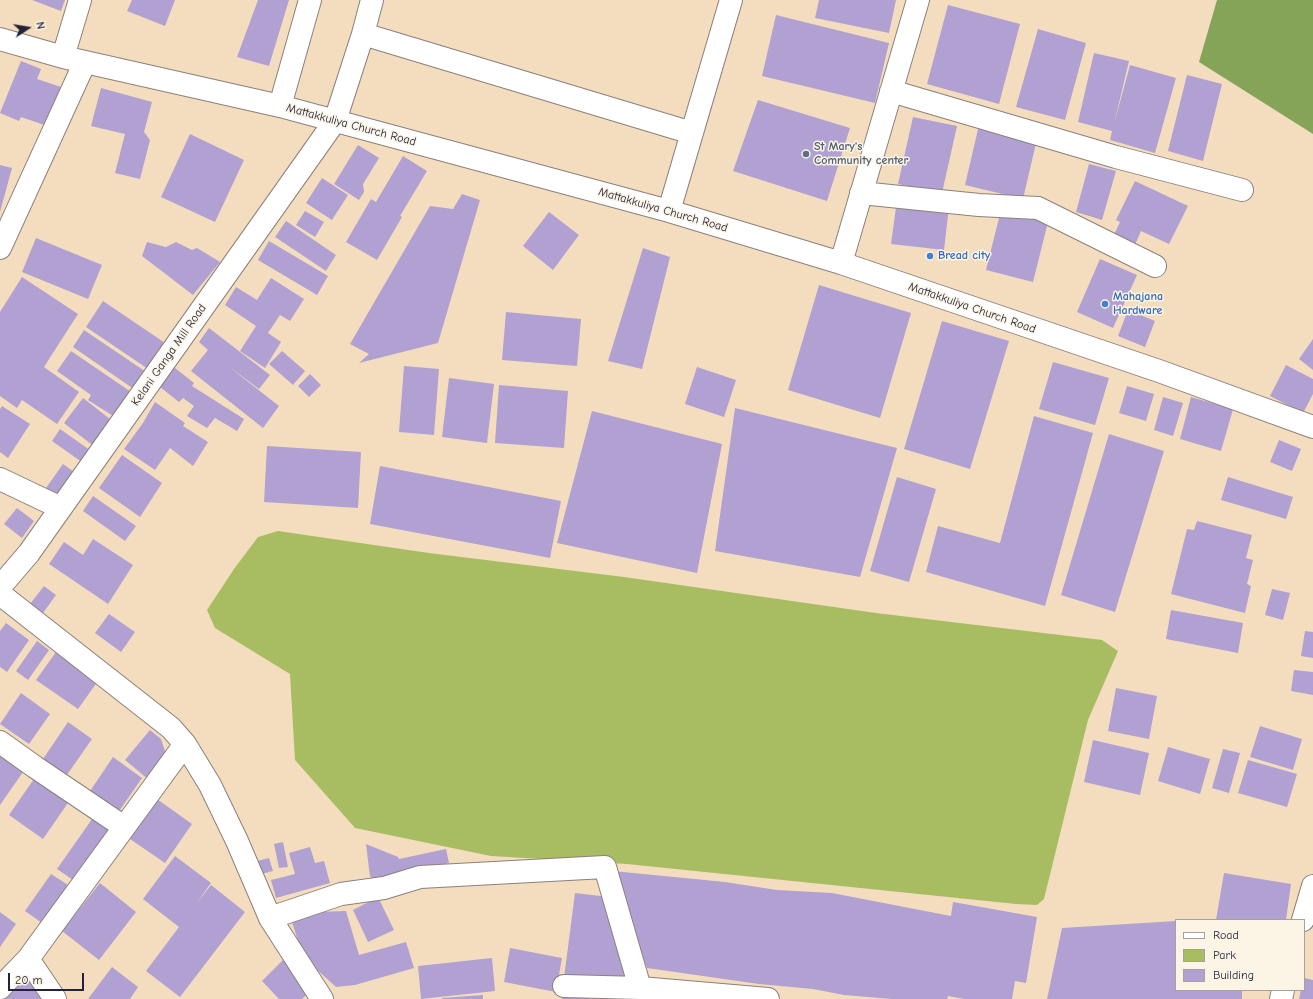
<!DOCTYPE html>
<html>
<head>
<meta charset="utf-8">
<style>
  body { margin:0 }
  #map { position:relative; width:1313px; height:999px; overflow:hidden; background:#f4ddbe; font-family:"Comic Neue",sans-serif }
  canvas { display:block }
  .legend { position:absolute; left:1175px; top:919px; width:130px; height:72px; box-sizing:border-box; background:#fcf5e5; border:1px solid #a5a1a1; margin:0; padding:5px 7px; list-style:none; font-size:12px; color:#22223b }
  .legend li { display:flex; align-items:center; gap:8px; height:20px }
  .legend b { width:20px; border:1px solid #a5a1a1 }
  .north { position:absolute; left:8px; top:8px; width:40px; height:40px; -webkit-text-stroke:3px #fcf5e5; paint-order:stroke; rotate:78deg; font-size:11px; font-weight:700; line-height:16px; text-align:center; color:#22223b }
  .north::after { content:''; display:block; margin:auto; width:14px; height:18px; background:#22223b; clip-path:polygon(50% 0,100% 100%,50% 72%,0 100%) }
  .scale { position:absolute; left:8px; top:973px; width:76px; height:18px; box-sizing:border-box; border:2px solid #22223b; border-top:0; padding-left:5px; font-size:12px; line-height:14px; white-space:nowrap; color:#22223b; -webkit-text-stroke:3px #fcf5e5; paint-order:stroke }
</style>
</head>
<body>
<div id="map">
<canvas width="1313" height="999"></canvas>
<ul class="legend">
<li><b style="height:5px;background:#fff"></b>Road</li>
<li><b style="height:11px;background:#a8bd62"></b>Park</li>
<li><b style="height:11px;background:#b0a1d2"></b>Building</li>
</ul>
<div class="north">N</div>
<div class="scale">20 m</div>
</div>
<script>
const c = document.querySelector('canvas').getContext('2d');
c.lineJoin = 'round';
function fill(path, color) {
  c.fillStyle = color;
  c.fill(path, 'evenodd');
}
function trace(path, color, width, dash) {
  c.strokeStyle = color;
  c.lineWidth = width;
  c.lineCap = dash ? 'butt' : 'round';
  c.setLineDash(dash || []);
  c.stroke(path);
}
function label(font, color, halo, rows, align = 'center') {
  c.font = font + ' "Comic Neue",sans-serif';
  c.lineWidth = 3;
  c.setLineDash([]);
  c.textBaseline = 'middle';
  c.strokeStyle = halo;
  c.fillStyle = color;
  for (const [text, x, y, turn = 0] of rows) {
    c.save();
    c.translate(x, y);
    c.rotate((+turn || 0) * Math.PI / 180);
    c.textAlign = isNaN(turn) ? turn : align;
    if (halo) c.strokeText(text, 0, 0);
    c.fillText(text, 0, 0);
    c.restore();
  }
}
fill(new Path2D(`
  M278 531 429 553 624 577 876 613 1102 640 1118 651 1088 720 1044 899 1037 905 1016 904 627 864 491 856 355 828 295 760 290 674 215 628 207 610 234 569 258 537Z`), '#a8bd62');
fill(new Path2D(`
  M1217 0H1313V134L1199 62Z`), '#86a458');
fill(new Path2D(`
  M32 0H65L61 11Z
  M132 0H175L165 26 127 11Z
  M258 0H289L269 66 237 57Z
  M819 0H896L889 33 815 18Z
  M948 5 1020 24 999 104 927 84Z
  M776 15 889 43 875 103 762 76Z
  M1038 29 1086 43 1065 120 1016 107Z
  M1094 53 1129 61 1114 124 1130 65 1176 78 1155 153 1110 140 1112 131 1078 122Z
  M21 61 41 69 37 79 67 89 53 128 21 117 19 121 0 113Z
  M1187 75 1222 84 1203 161 1168 151Z
  M101 88 152 102 144 132 150 140 140 179 115 173 125 134 91 126Z
  M758 100 850 128 827 201 733 171Z
  M913 117 957 126 942 193 898 184Z
  M979 125 1037 139 1023 199 965 185Z
  M190 134 244 160 215 222 161 197Z
  M358 145 379 158 363 184 364 192 359 200 334 184Z
  M403 156 427 171 400 216 402 217 377 260 346 242 371 199 376 202Z
  M1089 164 1116 171 1102 220 1076 212Z
  M0 165 12 168 0 212Z
  M322 178 348 195 332 220 306 203Z
  M1135 181 1188 206 1169 244 1141 231 1134 247 1113 237 1120 222 1116 220Z
  M462 194 480 200 438 343 359 363 369 354 350 344 430 206 453 209Z
  M897 200 949 207 944 250 891 244Z
  M1001 210 1048 222 1033 282 986 270Z
  M305 211 324 222 315 237 296 225Z
  M549 212 579 235 553 270 523 246Z
  M286 221 336 255 326 271 275 237Z
  M36 238 102 265 88 299 22 272Z
  M269 241 328 276 317 295 258 260Z
  M147 242 166 247 176 242 192 250 197 248 220 262 193 295 142 256Z
  M643 248 670 257 642 369 608 361Z
  M1100 259 1137 275 1113 328 1077 312Z
  M22 277 78 314 44 367 79 392 57 424 22 400 17 408 0 396V312Z
  M271 278 304 299 290 321 280 315 268 333 281 342 265 368 240 351 256 326 225 305 236 287 257 300Z
  M819 285 911 313 880 418 788 390Z
  M103 301 168 345 151 371 86 327Z
  M1128 310 1155 321 1145 347 1118 336Z
  M506 312 581 319 577 366 502 360Z
  M942 321 1009 341 970 469 904 449Z
  M209 328 270 375 259 389 228 366 279 406 263 428 191 371 208 350 199 342Z
  M84 330 152 376 141 394 73 347Z
  M1313 339V370L1299 359Z
  M71 351 137 396 121 421 88 400 91 395 57 371Z
  M282 351 305 371 293 385 269 364Z
  M1053 362 1109 378 1095 425 1039 409Z
  M170 364 194 383 192 386 244 419 237 431 215 418 207 428 187 416 194 406 183 398 179 402 155 383Z
  M1286 365 1313 379V394L1303 413 1270 396Z
  M404 366 439 369 434 435 399 432Z
  M697 367 736 380 724 417 685 404Z
  M310 374 321 385 309 397 298 386Z
  M449 378 494 384 487 443 442 437Z
  M499 385 568 391 564 448 495 443Z
  M1127 386 1154 394 1146 421 1119 413Z
  M1163 397 1183 403 1173 436 1154 430Z
  M1191 397 1233 409 1221 451 1180 439Z
  M83 398 119 426 100 451 64 423Z
  M155 402 185 423 183 426 208 442 193 466 170 448 155 470 124 449 143 423Z
  M2 406 30 424 8 458 0 452V409Z
  M735 408 897 448 860 577 715 551Z
  M592 411 722 444 697 573 557 543Z
  M1034 416 1093 433 1045 606 926 572 938 526 1000 543Z
  M60 429 94 453 86 465 52 441Z
  M1109 434 1164 451 1115 612 1061 595Z
  M1279 440 1301 449 1292 471 1270 462Z
  M267 446 361 452 358 508 264 502Z
  M122 455 162 483 140 517 99 488Z
  M63 464 77 474 60 498 46 488Z
  M380 466 561 501 550 558 370 524Z
  M897 477 936 489 909 582 870 571Z
  M1228 477 1293 497 1286 519 1221 500Z
  M93 496 136 526 125 541 83 511Z
  M17 508 34 521 22 538 4 524Z
  M1197 521 1252 535 1246 558 1253 560 1247 584 1251 586 1245 613 1171 594 1187 529 1194 530Z
  M93 539 133 565 108 604 49 564 64 542 83 555Z
  M44 586 56 595 43 613 30 604Z
  M1272 589 1290 593 1283 620 1265 615Z
  M1171 610 1243 623 1238 653 1166 639Z
  M109 614 135 632 121 652 95 633Z
  M6 623 29 640 7 672 0 667V631Z
  M1305 631 1313 632V658L1301 656Z
  M37 641 49 650 28 680 16 671Z
  M56 652 98 681 78 709 36 680Z
  M1294 670 1313 672V695L1291 691Z
  M1116 688 1157 696 1149 739 1108 731Z
  M21 693 50 714 29 744 0 724Z
  M68 722 92 739 62 782 39 765Z
  M1260 726 1302 739 1293 770 1250 757Z
  M150 730 161 739 167 757 149 780 125 760Z
  M1093 740 1149 753 1140 795 1084 782Z
  M1168 747 1210 759 1200 794 1158 781Z
  M1223 749 1240 753 1229 793 1212 788Z
  M0 755 23 772 0 805Z
  M113 757 142 778 115 817 86 797Z
  M1248 760 1297 774 1287 807 1238 793Z
  M36 776 70 800 43 839 9 815Z
  M157 799 192 824 165 863 130 839Z
  M97 812 119 828 79 884 57 869Z
  M283 842 288 867 279 868 274 844Z
  M366 844 398 857 399 859 446 849 449 863 372 883 371 876 370 877Z
  M310 847 315 863 324 861 330 883 276 898 271 880 295 874 289 853Z
  M175 856 211 883 196 904 211 885 245 912 180 997 146 971 179 927 143 899Z
  M269 858 273 871 261 874 257 861Z
  M613 871 725 882 777 890 832 893 951 916 953 902 1037 917 1026 983 1015 981 1012 999H964L948 996 947 999H892L844 995 813 989 759 984 647 968Z
  M1224 873 1291 884 1286 920H1216Z
  M51 874 68 885 42 923 25 911Z
  M100 883 136 912 99 960 62 931Z
  M575 893 609 897 628 985 564 978Z
  M378 897 394 930 368 942 353 910Z
  M346 911 359 955 406 942 414 968 355 985 336 987 314 967 300 947 292 922 317 912Z
  M0 912 16 924 0 947Z
  M1176 921V990H1242V999H1047L1062 928Z
  M510 948 562 958 556 992 504 982Z
  M492 958 495 991 421 999 418 966Z
  M283 960 312 990 302 999H279L262 981Z
  M112 967 138 987 130 999H88Z
  M27 974 49 999H0Z
  M1304 978 1313 980V999H1299L1301 990H1304Z
  M563 992 590 998V999H562Z
  M483 995V999H442V998Z`), '#b0a1d2');
const minor = new Path2D(`
  M363 34 692 133
  M0 39 63 57 280 106 669 211 841 263 1159 371 1313 427
  M63 57 80 0
  M891 91 1116 157 1242 190
  M280 106 310 0
  M861 193 979 205 1038 208 1155 266
  M669 211 731 0
  M0 248 85 62
  M841 263 918 0
  M0 479 61 508
  M0 587 29 553 335 121 363 34 372 0
  M0 594 171 728 185 744 210 785 237 841 270 918 322 999
  M0 742 35 767 124 827
  M270 918 341 894 384 888 420 877 605 867 640 988 768 999
  M1303 920 1313 886
  M28 959 55 999
  M564 986 640 988
  M0 988 28 959 185 744
  M1281 999 1283 990`);
trace(minor, '#8b807c', 24);
trace(minor, '#fff', 22);
for (const [x, y, r, color] of [
  [806,154,4,"#5c6f8a"],
  [930,256,4,"#3f7fe0"],
  [1105,304,4,"#3f7fe0"]
]) {
  const dot = new Path2D();
  dot.arc(x, y, r, 0, 2 * Math.PI);
  c.fillStyle = color;
  c.fill(dot);
  trace(dot, '#fcf5e5', 1.5);
}
label('12px', '#22223b', '#fcf5e5', [
  ["Mattakkuliya Church Road",351,125,15],
  ["Mattakkuliya Church Road",663,210,16],
  ["Mattakkuliya Church Road",972,308,19],
  ["Kelani Ganga Mill Road",169,355,-55]
]);
label('bold 12px', '#4e5e75', '#fcf5e5', [
  ["St Mary's",814,147],
  ["Community center",814,161]
], 'left');
label('bold 12px', '#366cbe', '#fcf5e5', [
  ["Bread city",938,256],
  ["Mahajana",1113,297],
  ["Hardware",1113,311]
], 'left');
</script>
</body>
</html>
